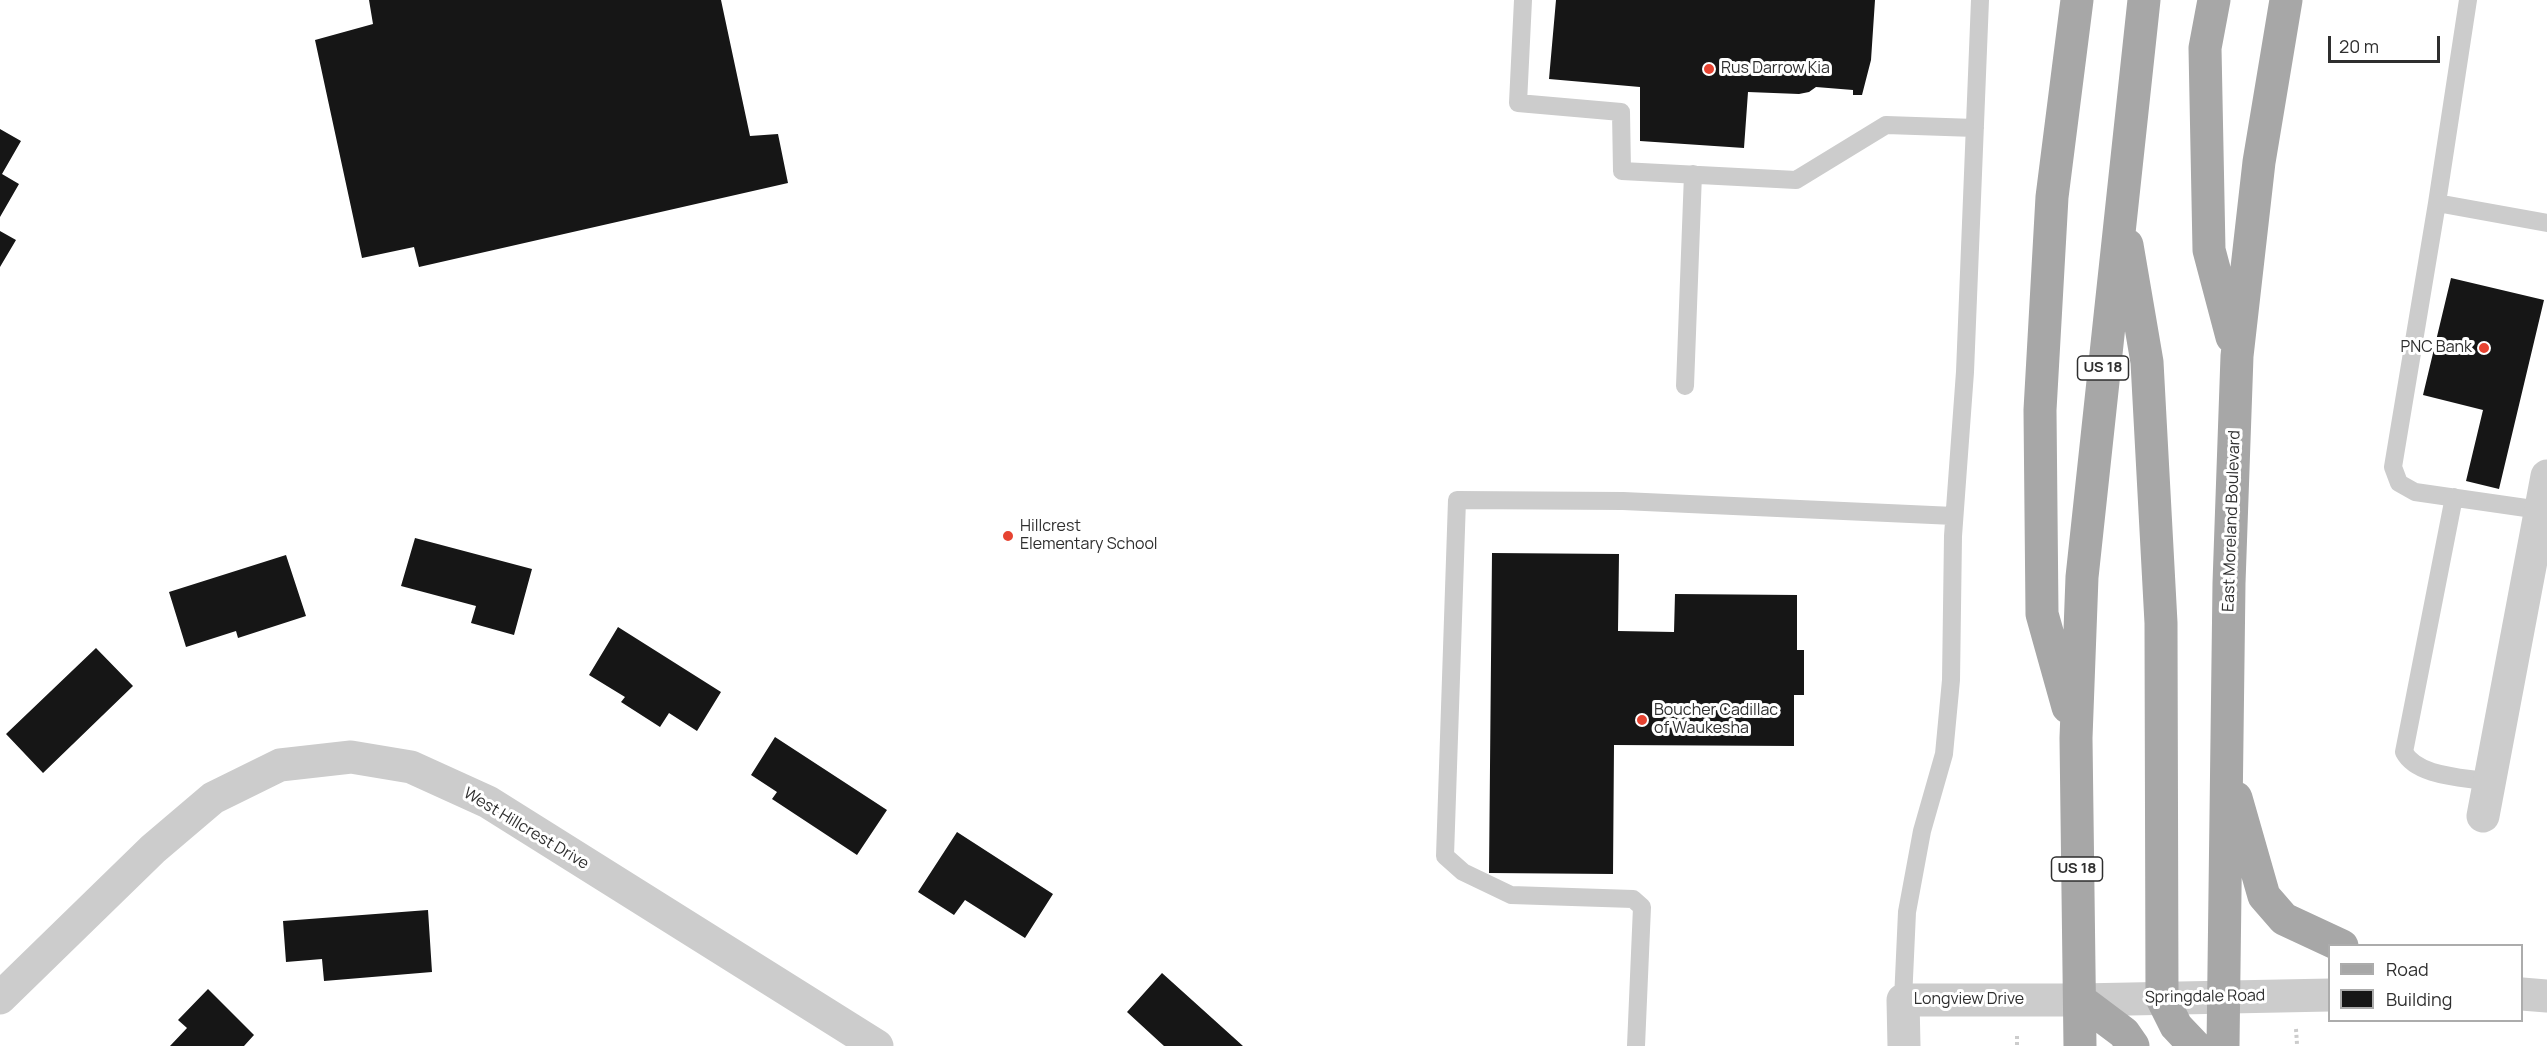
<!DOCTYPE html>
<html>
<head>
<meta charset="utf-8">
<style>
  body { margin:0 }
  #map { position:relative; width:2547px; height:1046px; overflow:hidden; background:#fff; font-family:Manrope,sans-serif }
  canvas { display:block }
  .legend { position:absolute; left:2328px; top:944px; width:195px; height:78px; box-sizing:border-box; background:#fff; border:2px solid #acacac; margin:0; padding:8px 10px; list-style:none; font-size:18px; color:#2f2f2f }
  .legend li { display:flex; align-items:center; gap:12px; height:30px }
  .legend b { width:30px; border:2px solid #acacac }
  .scale { position:absolute; left:2328px; top:36px; width:112px; height:27px; box-sizing:border-box; border:3px solid #2f2f2f; border-top:0; padding-left:8px; font-size:18px; line-height:21px; white-space:nowrap; color:#2f2f2f; -webkit-text-stroke:4px #fff; paint-order:stroke }
</style>
</head>
<body>
<div id="map">
<canvas width="2547" height="1046"></canvas>
<ul class="legend">
<li><b style="height:8px;background:#a7a7a7"></b>Road</li>
<li><b style="height:16px;background:#161616"></b>Building</li>
</ul>
<div class="scale">20 m</div>
</div>
<script>
const c = document.querySelector('canvas').getContext('2d');
c.lineJoin = 'round';
function fill(path, color) {
  c.fillStyle = color;
  c.fill(path, 'evenodd');
}
function trace(path, color, width, dash) {
  c.strokeStyle = color;
  c.lineWidth = width;
  c.lineCap = dash ? 'butt' : 'round';
  c.setLineDash(dash || []);
  c.stroke(path);
}
function label(font, color, halo, rows, align = 'center') {
  c.font = font + ' Manrope,sans-serif';
  c.lineWidth = 6;
  c.setLineDash([]);
  c.textBaseline = 'middle';
  c.strokeStyle = halo;
  c.fillStyle = color;
  for (const [text, x, y, turn = 0] of rows) {
    c.save();
    c.translate(x, y);
    c.rotate((+turn || 0) * Math.PI / 180);
    c.textAlign = isNaN(turn) ? turn : align;
    if (halo) c.strokeText(text, 0, 0);
    c.fillText(text, 0, 0);
    c.restore();
  }
}
fill(new Path2D(`
  M369 0H721L750 136 778 134 788 183 419 267 414 247 362 258 315 40 373 24Z
  M1556 0H1875L1871 60 1862 95H1853V90L1816 87 1809 92 1799 94 1748 92 1744 148 1640 141V87L1549 79Z
  M0 129 21 141 2 174 19 184 0 217Z
  M0 231 16 240 0 267Z
  M2451 278 2544 300 2499 489 2466 481 2483 410 2423 395Z
  M415 538 532 569 514 635 471 623 476 606 401 586Z
  M1492 553 1619 554 1618 631 1674 632 1675 594 1797 595V650H1804V695H1794V746L1614 745 1613 874 1489 873Z
  M286 555 306 616 238 638 236 631 186 647 169 592Z
  M618 627 721 692 697 731 669 713 660 727 621 702 625 697 589 675Z
  M96 648 133 686 43 773 6 734Z
  M775 737 887 810 857 855 772 799 777 792 751 775Z
  M957 832 1053 894 1025 938 965 900 954 915 918 892Z
  M428 910 432 972 324 981 322 959 286 962 283 921Z
  M1162 973 1243 1046H1164L1127 1012Z
  M208 989 254 1035 244 1046H170L187 1028 178 1020Z`), '#161616');
trace(new Path2D(`
  M2296 1029 2297 1044
  M2017 1036V1046`), '#ccc', 4, [3, 3]);
trace(new Path2D(`
  M1523 0 1518 103 1621 112 1622 171 1796 180 1886 125 1975 128
  M2468 0 2437 203 2393 467 2399 483 2415 492 2540 510
  M2437 203 2547 223
  M1685 386 1693 174
  M2454 497 2404 752C2417 777 2464 777 2490 782
  M1903 1000 1907 912 1922 831 1944 754 1951 680 1953 536 1965 372 1980 0
  M1636 1046 1642 907 1633 899 1511 895 1463 872 1445 856 1457 500 1623 501 1954 516`), '#ccc', 18);
trace(new Path2D(`
  M2483 816 2547 476
  M0 998 153 849 213 798 280 765 351 757 411 767 488 802 877 1046
  M1904 1046 1903 1000H2080`), '#ccc', 33);
trace(new Path2D(`
  M2522 994 2547 996
  M2080 1000 2330 995`), '#ccc', 33);
trace(new Path2D(`
  M2214 0 2205 48 2209 250 2232 337
  M2127 245 2147 362 2161 623 2162 998 2176 1026 2195 1046
  M2068 707 2042 614 2040 410 2052 197 2077 0
  M2236 798 2264 896 2284 919 2342 946
  M2080 1000 2124 1033 2133 1046
  M2080 1046 2076 738 2082 577 2144 0
  M2223 1046 2229 583 2237 356 2259 162 2286 0`), '#a7a7a7', 33);
for (const [x, y, r, color] of [
  [1709,69,6,"#e64331"],
  [2484,348,6,"#e64331"],
  [1008,536,6,"#e64331"],
  [1642,720,6,"#e64331"]
]) {
  const dot = new Path2D();
  dot.arc(x, y, r, 0, 2 * Math.PI);
  c.fillStyle = color;
  c.fill(dot);
  trace(dot, '#fff', 2);
}
for (const [x, y, w] of [
  [2103,368,51],
  [2077,869,51]
]) {
  const box = new Path2D();
  box.roundRect(x - w / 2, y - 12, w, 24, 4.5);
  c.fillStyle = '#fff';
  c.fill(box);
  trace(box, '#2f2f2f', 1.5);
}
label('bold 15px', '#2f2f2f', null, [
  ["US 18",2103,368],
  ["US 18",2077,869]
]);
label('16px', '#2f2f2f', '#fff', [
  ["Rus Darrow Kia",1721,69],
  ["PNC Bank",2472,348,"right"],
  ["Hillcrest",1020,527],
  ["Elementary School",1020,545],
  ["Boucher Cadillac",1654,711],
  ["of Waukesha",1654,729]
], 'left');
label('16px', '#2f2f2f', '#fff', [
  ["East Moreland Boulevard",2232,521,-88],
  ["West Hillcrest Drive",526,829,31],
  ["Springdale Road",2205,997,-1],
  ["Longview Drive",1969,1000]
]);
</script>
</body>
</html>
